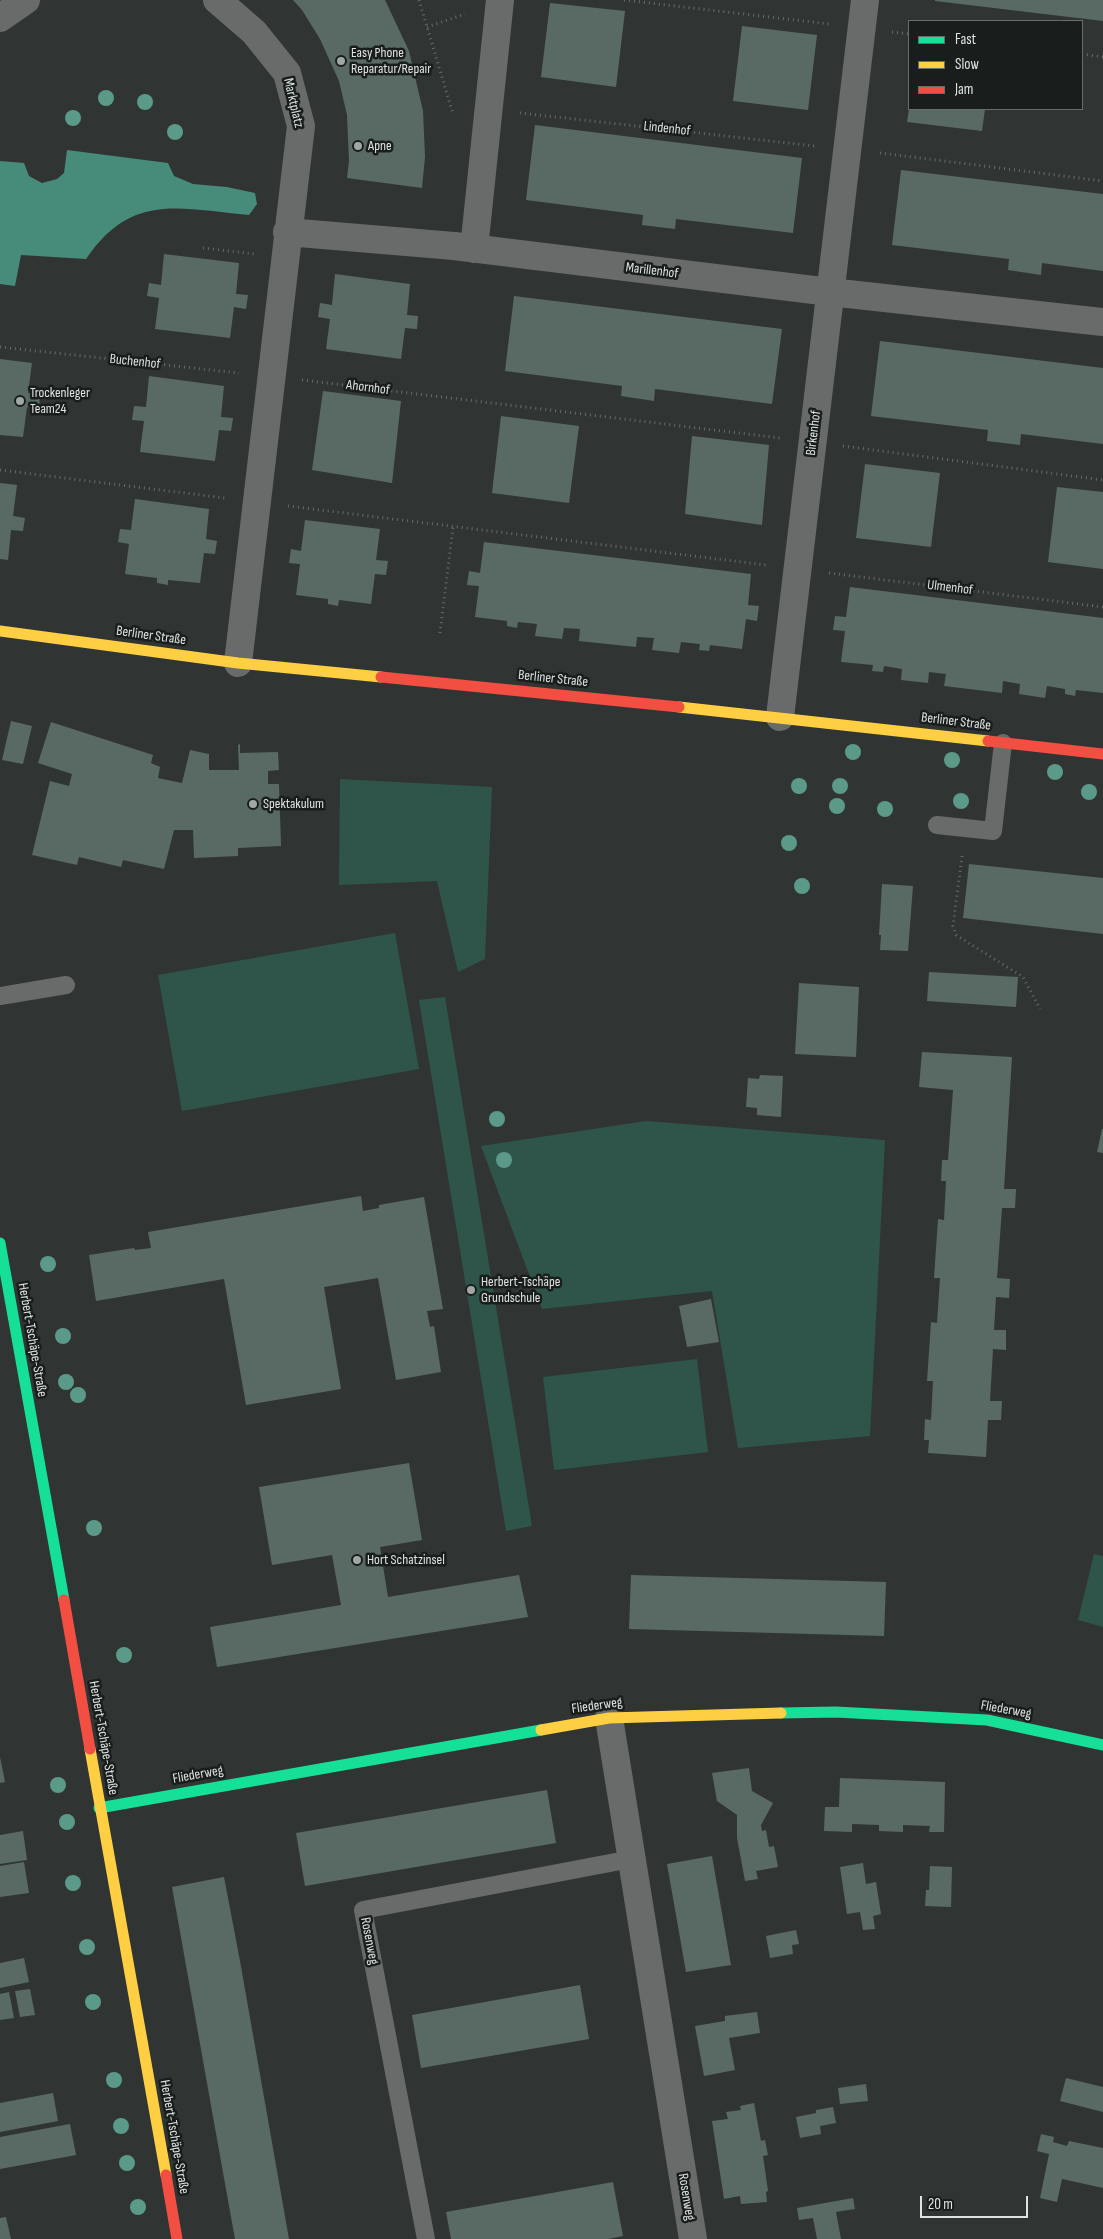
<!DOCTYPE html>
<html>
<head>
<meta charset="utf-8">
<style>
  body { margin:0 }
  #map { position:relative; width:1103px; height:2239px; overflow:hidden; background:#303533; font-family:"Sofia Sans Condensed",sans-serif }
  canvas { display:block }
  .legend { position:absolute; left:908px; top:20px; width:175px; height:90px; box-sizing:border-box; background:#191e1c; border:1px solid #676d6b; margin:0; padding:6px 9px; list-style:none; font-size:15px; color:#dde4e1 }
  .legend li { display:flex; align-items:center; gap:10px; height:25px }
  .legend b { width:25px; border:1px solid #676d6b }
  .scale { position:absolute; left:920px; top:2196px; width:108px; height:22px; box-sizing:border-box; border:2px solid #dde4e1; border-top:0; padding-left:6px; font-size:15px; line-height:18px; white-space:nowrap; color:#dde4e1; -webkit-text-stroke:4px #191e1c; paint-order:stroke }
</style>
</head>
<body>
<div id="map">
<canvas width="1103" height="2239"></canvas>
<ul class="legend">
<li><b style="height:6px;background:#16e098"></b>Fast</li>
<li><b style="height:6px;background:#ffcf43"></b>Slow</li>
<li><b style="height:6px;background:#f24e42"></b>Jam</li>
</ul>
<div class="scale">20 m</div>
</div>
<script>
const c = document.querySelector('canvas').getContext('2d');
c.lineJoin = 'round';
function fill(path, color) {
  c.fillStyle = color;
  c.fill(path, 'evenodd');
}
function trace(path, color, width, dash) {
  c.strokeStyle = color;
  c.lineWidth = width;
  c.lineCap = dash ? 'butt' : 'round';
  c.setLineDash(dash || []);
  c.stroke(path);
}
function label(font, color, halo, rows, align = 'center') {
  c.font = font + ' "Sofia Sans Condensed",sans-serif';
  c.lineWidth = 5;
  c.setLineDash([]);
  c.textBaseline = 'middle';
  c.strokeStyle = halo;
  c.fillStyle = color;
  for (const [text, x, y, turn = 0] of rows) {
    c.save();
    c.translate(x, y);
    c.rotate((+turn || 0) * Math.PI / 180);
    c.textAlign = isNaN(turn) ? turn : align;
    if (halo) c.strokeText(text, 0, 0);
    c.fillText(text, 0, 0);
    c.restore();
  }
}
fill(new Path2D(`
  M340 779 492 787 485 959 458 972 437 881 339 885Z
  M395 933 419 1069 182 1111 158 975Z
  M445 997 532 1526 506 1531 419 1000Z
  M646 1121 885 1140 870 1436 738 1448 712 1291 542 1309 481 1146Z
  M697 1359 708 1452 554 1470 543 1377Z
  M1094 1554 1103 1556V1627L1078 1620Z`), '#2f554b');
fill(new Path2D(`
  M67 150 168 163 174 176 193 184 227 187 255 193 257 204 249 215C179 209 132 192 86 259L21 255 15 286 0 284V161L24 163 29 176 42 183 57 179 64 173Z`), '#478b7a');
fill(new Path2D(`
  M293 0H385L409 51 423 111 425 157 422 188 347 178 349 161 347 115 339 81 320 39 302 10Z
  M935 0H1103V21L935 1Z
  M550 3 625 11 616 87 541 77Z
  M742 26 817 35 808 110 733 101Z
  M909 109H985L982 131 907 122Z
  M535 125 802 158 793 233 676 219 675 229 642 225 643 215 526 200Z
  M901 170 1103 194V271L1042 263 1041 275 1008 270 1009 259 892 245Z
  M164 254 239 263 236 294 248 295 246 309 234 307 230 338 155 329 159 298 147 296 149 283 161 285Z
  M335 274 410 284 407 315 418 316 417 329 405 328 401 359 326 349 330 319 318 317 320 303 332 305Z
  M514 296 782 329 772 404 655 389 654 401 621 396 622 386 505 371Z
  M880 341 1103 368V444L1021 434 1020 445 987 441 988 430 871 416Z
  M0 359 32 363 28 393 40 394 39 409 27 407 23 437 0 435Z
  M149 376 224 386 221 417 233 418 231 431 219 430 215 461 140 452 144 421 132 420 134 406 146 407Z
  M323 391 401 401 392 483 312 470Z
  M501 416 579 426 569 503 492 493Z
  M692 436 769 445 762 525 685 514Z
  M865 464 940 473 931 547 856 538Z
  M0 483 17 485 13 516 25 518 23 531 11 530 8 560 0 559Z
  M1057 487 1103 492V569L1048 562Z
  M135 499 209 509 206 539 217 541 215 554 204 553 200 583 168 580V585L157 583V578L125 574 129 544 118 542 120 529 131 530Z
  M305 520 380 529 376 560 388 561 386 575 375 574 371 604 339 600 338 606 328 604V599L296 595 300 564 289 563 291 549 301 551Z
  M484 542 751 574 748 605 759 606 757 621 746 619 742 649 710 645 709 651 699 650 700 644 681 642 679 653 652 650 654 638 637 637 636 647 579 641 580 629 564 628 562 639 535 636 537 624 518 622 517 628 507 626V621L475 617 479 586 467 585 469 571 480 573Z
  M850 587 1103 618V693L1076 690 1075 696 1065 694V689L1047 686 1045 698 1019 694 1020 684 1003 681 1002 693 944 686 946 674 929 672 928 683 901 680 902 669 884 666 883 672 872 671 873 665 841 662 845 631 833 630 835 616 846 617Z
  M11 721 32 726 23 764 2 760Z
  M51 722 153 755 151 763 160 767 158 778 182 783 190 750 209 754V770H239L238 745 240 744V753L278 752 279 770 268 771V784H279L281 846 238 848V856L194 858 193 830H174L164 869 123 860 121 867 79 857 77 865 32 855 50 781 69 786 72 774 38 763Z
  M969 864 1103 878V934L963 918Z
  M882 884 913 886 908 951 880 950 881 935H879Z
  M929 972 1018 977 1016 1007 927 1001Z
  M799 983 859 987 856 1057 795 1054Z
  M922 1052 1012 1057 1004 1189H1016L1015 1208H1002L997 1278 1010 1279 1009 1298 996 1297 994 1330H1006V1350L993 1349 990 1401H1002L1001 1420H988L986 1457 928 1453 929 1440H924L925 1419 931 1420 933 1381H927L931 1322 937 1323 940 1278H934L938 1219 944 1220 946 1181H941L942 1160H948L953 1090 919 1087Z
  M760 1075 783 1076 781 1117 757 1115V1108L746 1107 748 1078 759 1079Z
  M1102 1129H1103V1153L1097 1152Z
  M361 1196 363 1211 379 1208V1205L424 1197 443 1309 427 1311 430 1327 434 1326 441 1372 396 1380 378 1278 324 1287 341 1389 246 1405 224 1279 96 1301 89 1255 134 1248 135 1250 151 1248 148 1232Z
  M711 1299 719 1342 687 1347 679 1306Z
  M409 1463 422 1540 380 1547 388 1597 519 1575 528 1617 217 1667 210 1627 341 1605 332 1555 272 1565 259 1487Z
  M631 1575 886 1582 884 1636 629 1629Z
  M0 1757 5 1782 0 1783Z
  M749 1768 752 1791 773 1803 761 1825 762 1831 766 1830 769 1847 774 1846 778 1867 756 1871 758 1879 745 1881 737 1838V1815L717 1801 712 1773Z
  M840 1778 945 1782 944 1832H929L930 1826 903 1825V1832L879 1831V1825L852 1824V1832L824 1831 825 1807H839Z
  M547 1790 556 1843 305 1886 296 1833Z
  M23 1831 27 1860 0 1864V1835Z
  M712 1856 731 1965 686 1972 667 1864Z
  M24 1862 29 1893 0 1897V1866Z
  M863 1863 866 1884 876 1882 881 1914 873 1916 875 1929 863 1930 860 1912 847 1914 840 1867Z
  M930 1866 952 1867 951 1907 925 1906 926 1890H929Z
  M224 1877 240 1961 289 2239H235L222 2167 172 1887Z
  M796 1930 799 1944 792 1945 793 1954 770 1958 766 1936Z
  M24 1958 29 1982 0 1988V1963Z
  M580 1985 589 2039 421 2068 412 2015Z
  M30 1989 35 2015 20 2017 15 1991Z
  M9 1992 14 2018 0 2020V1994Z
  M757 2012 760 2033 729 2038 735 2070 704 2076 695 2026 725 2021V2016Z
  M1066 2078 1103 2087V2112L1060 2101Z
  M866 2084 868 2101 840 2104 838 2088Z
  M53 2093 58 2121 0 2132V2103Z
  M754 2103 761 2141 765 2140 768 2155 763 2156 768 2191 766 2192 767 2202 741 2204 740 2196 724 2199 712 2121 728 2119 726 2112 741 2110 740 2106Z
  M833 2107 836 2123 820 2126 821 2134 800 2138 796 2117 816 2113V2110Z
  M70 2124 76 2155 0 2169V2137Z
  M1041 2134 1054 2137 1053 2142 1067 2146 1069 2141 1103 2148V2188L1062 2179 1057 2202 1040 2198 1049 2154 1037 2151Z
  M613 2182 623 2236 608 2239H451L446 2212Z
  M853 2198 855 2209 836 2212 841 2239H817L813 2218 799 2220 797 2208Z
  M6 2217 11 2239H0V2218Z`), '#596a65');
trace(new Path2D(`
  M419 0 453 114
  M624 0 829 24
  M427 27 465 14
  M892 32 909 34
  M1082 54 1103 57
  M520 113 815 146
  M880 153 1103 181
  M203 248 254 254
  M0 347 239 373
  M302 380 780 438
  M843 446 1103 480
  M0 470 225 498
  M288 506 766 565
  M829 573 1103 607
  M440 633 453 527
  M962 856 953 926 956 935 1023 977 1040 1009`), '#676b6a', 3, [1, 4]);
trace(new Path2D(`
  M937 825 993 831 1003 743
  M0 996 66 985
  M426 2239 363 1910 631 1859`), '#686b6a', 18);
trace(new Path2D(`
  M217 0 254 32 287 73 301 126 238 663
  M0 18 26 0
  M287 232 454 246 830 292 1103 322
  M474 249 500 0
  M780 717 865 0
  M609 1718 693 2239`), '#686b6a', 28);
trace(new Path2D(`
  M0 1243 64 1600
  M781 1713 836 1712 987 1720 1103 1745
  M99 1808 541 1730`), '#16e098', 11);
trace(new Path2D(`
  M0 631 238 663 381 677
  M679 707 988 741
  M541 1730 609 1718 781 1713
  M90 1749 166 2175`), '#ffcf43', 11);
trace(new Path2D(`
  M381 677 679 707
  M988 741 1103 754
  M64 1600 90 1749
  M166 2175 177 2239`), '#f24e42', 11);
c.fillStyle = '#5b9a89';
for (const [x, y] of [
  [106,98],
  [145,102],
  [73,118],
  [175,132],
  [853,752],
  [952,760],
  [1055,772],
  [799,786],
  [840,786],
  [1089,792],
  [961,801],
  [837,806],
  [885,809],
  [789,843],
  [802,886],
  [497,1119],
  [504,1160],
  [48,1264],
  [63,1336],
  [66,1382],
  [78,1395],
  [94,1528],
  [124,1655],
  [58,1785],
  [67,1822],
  [73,1883],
  [87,1947],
  [93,2002],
  [114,2080],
  [121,2126],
  [127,2163],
  [138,2207]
]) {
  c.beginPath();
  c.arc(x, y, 8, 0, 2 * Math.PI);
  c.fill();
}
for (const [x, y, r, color] of [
  [341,61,5,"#a0a7a4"],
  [358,146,5,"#a0a7a4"],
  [20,401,5,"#a0a7a4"],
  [253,804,5,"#a0a7a4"],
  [471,1290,5,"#a0a7a4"],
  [357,1560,5,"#a0a7a4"]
]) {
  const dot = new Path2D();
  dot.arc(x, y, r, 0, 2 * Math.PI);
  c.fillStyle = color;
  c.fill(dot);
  trace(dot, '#191e1c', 2);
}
label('14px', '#dde4e1', '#191e1c', [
  ["Easy Phone",351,53],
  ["Reparatur/Repair",351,69],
  ["Apne",368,146],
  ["Trockenleger",30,393],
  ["Team24",30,409],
  ["Spektakulum",263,804],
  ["Herbert-Tschäpe",481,1282],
  ["Grundschule",481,1298],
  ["Hort Schatzinsel",367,1560]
], 'left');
label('14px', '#dde4e1', '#191e1c', [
  ["Marktplatz",293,103,77],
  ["Lindenhof",667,129,6],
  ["Marillenhof",652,271,7],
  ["Buchenhof",135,362,6],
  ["Ahornhof",368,388,7],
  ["Birkenhof",814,433,-83],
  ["Ulmenhof",950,588,7],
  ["Berliner Straße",151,636,8],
  ["Berliner Straße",553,679,6],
  ["Berliner Straße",956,722,7],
  ["Herbert-Tschäpe-Straße",32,1340,80],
  ["Fliederweg",597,1706,-8],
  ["Fliederweg",1006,1710,10],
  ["Herbert-Tschäpe-Straße",103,1738,80],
  ["Fliederweg",198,1775,-10],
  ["Rosenweg",369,1941,79],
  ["Herbert-Tschäpe-Straße",174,2137,80],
  ["Rosenweg",686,2197,81]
]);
</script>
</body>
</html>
